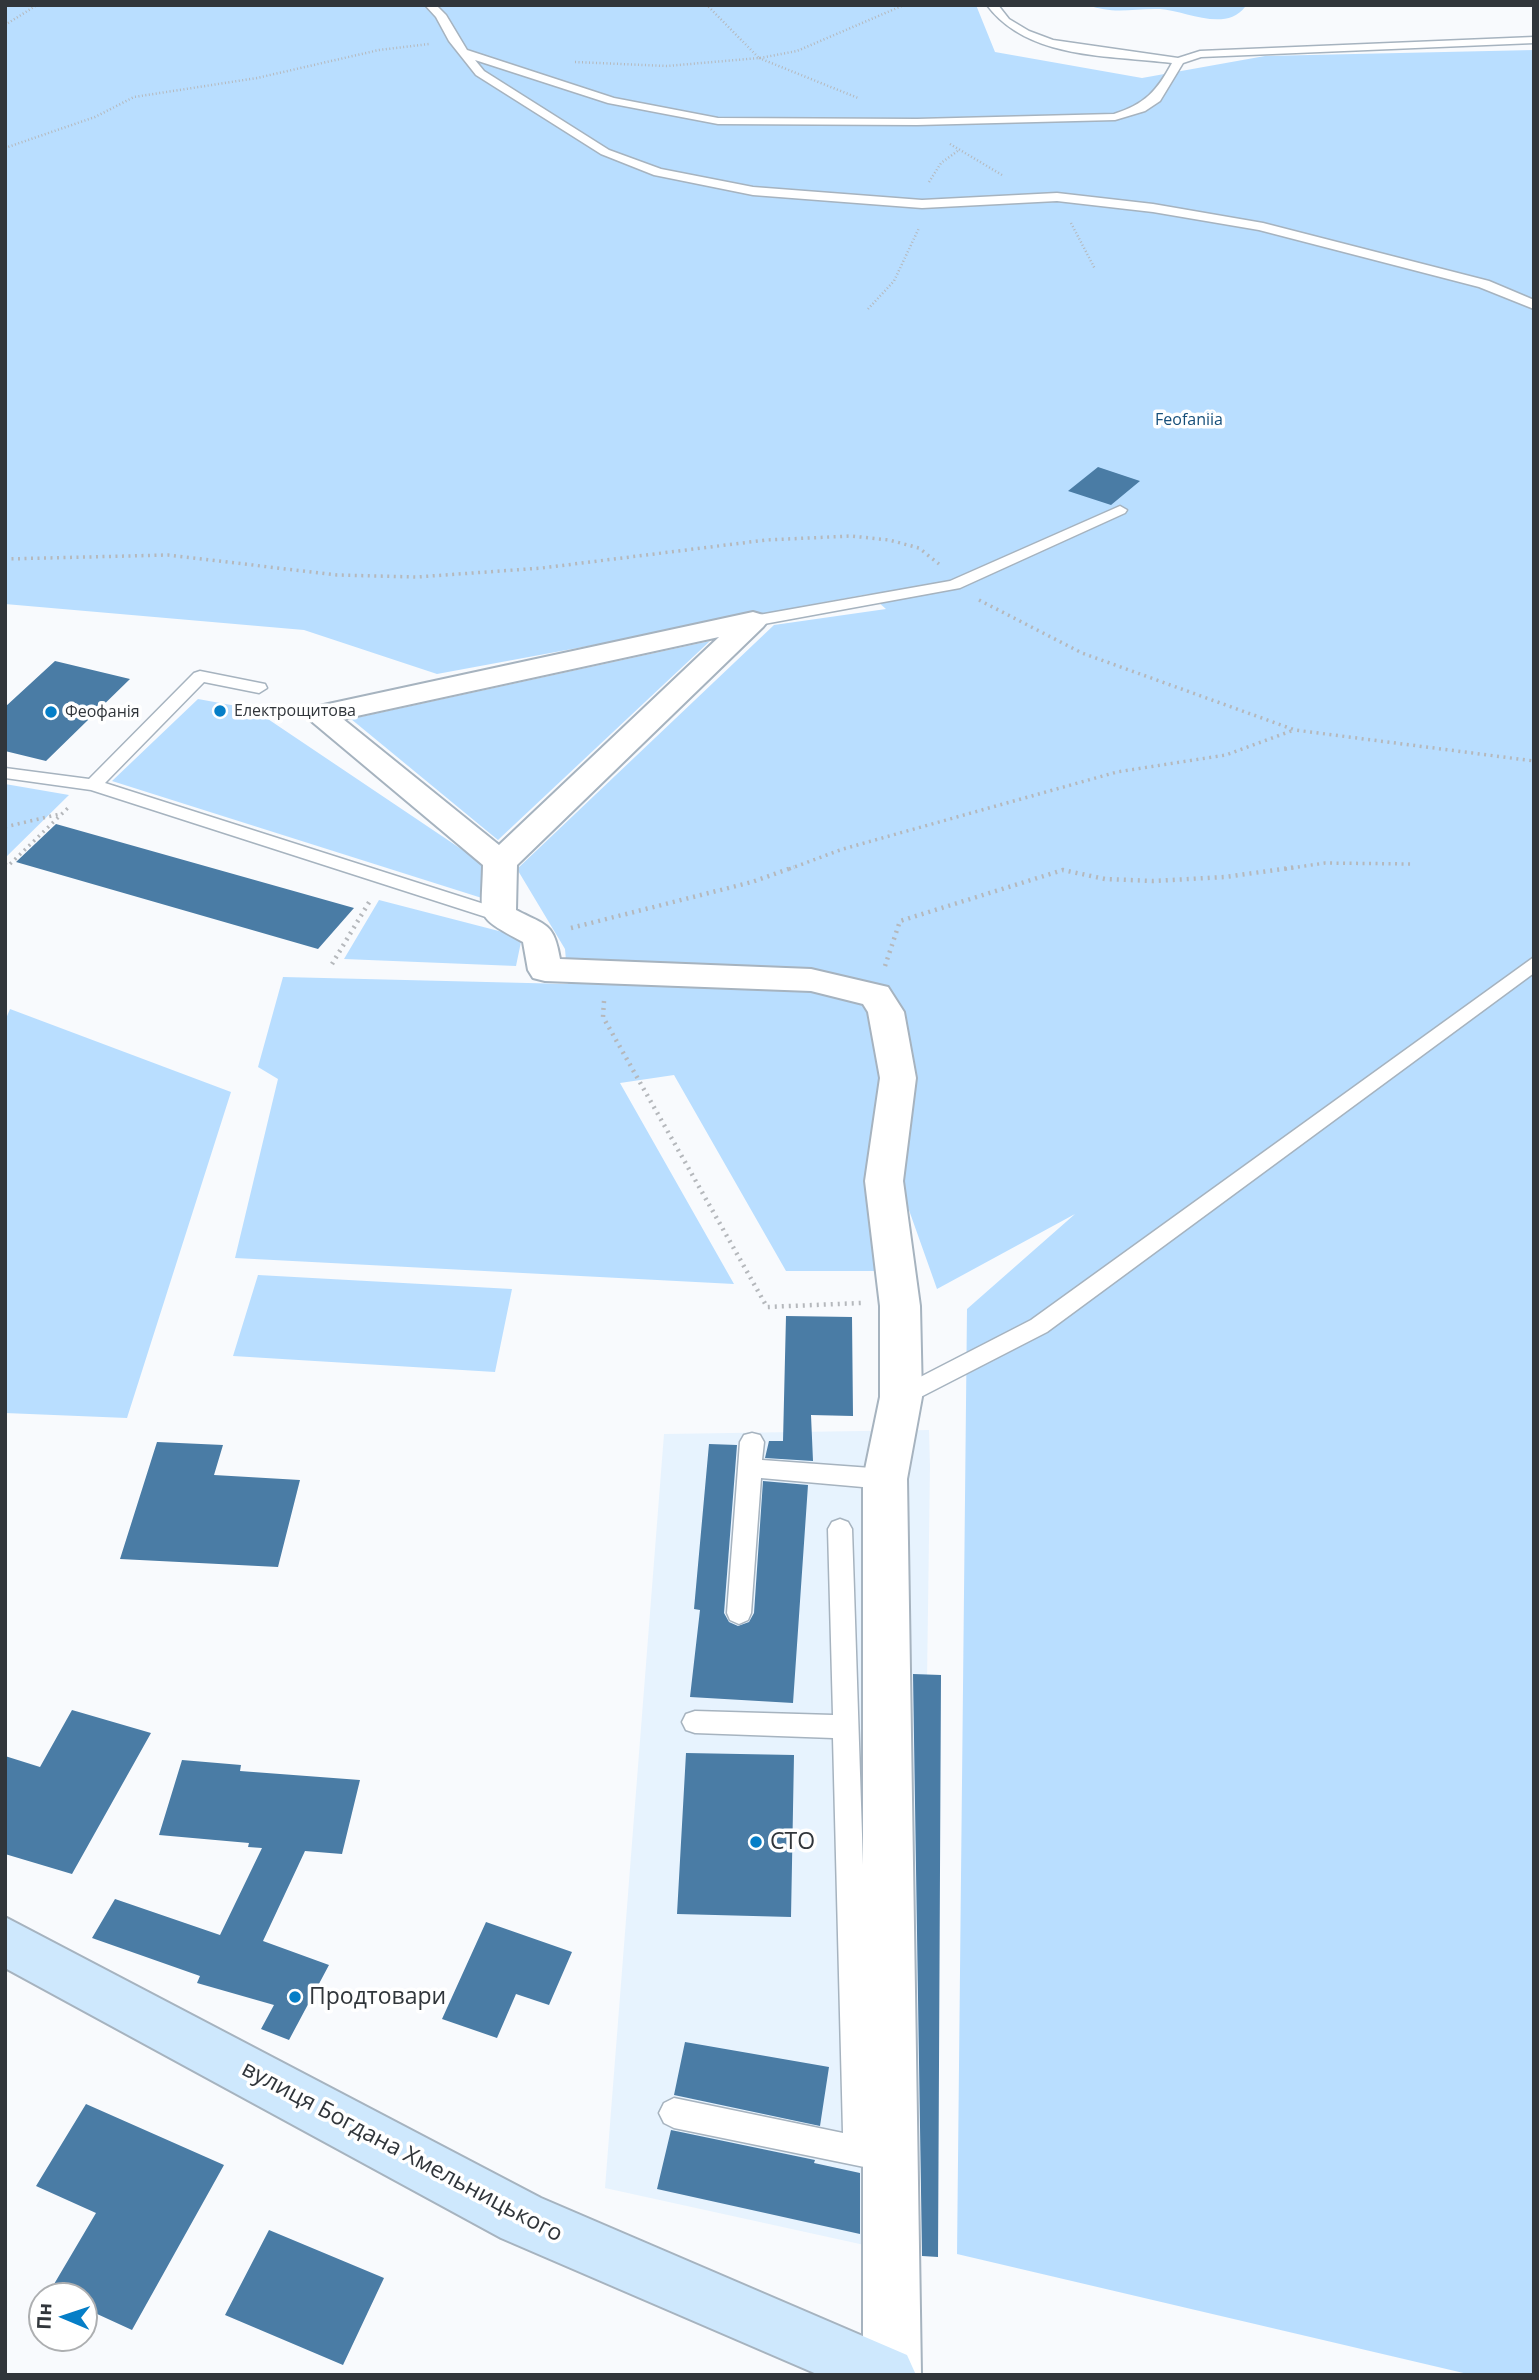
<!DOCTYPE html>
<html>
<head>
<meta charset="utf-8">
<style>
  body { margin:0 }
  #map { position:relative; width:1539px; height:2380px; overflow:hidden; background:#f8fafd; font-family:"Open Sans",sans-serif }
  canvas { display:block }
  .frame { position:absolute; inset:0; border:7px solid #31363b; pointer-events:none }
  .north { position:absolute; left:28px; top:2282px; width:70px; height:70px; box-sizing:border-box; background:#fff; border:2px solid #adafb1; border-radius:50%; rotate:272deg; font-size:19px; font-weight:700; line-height:28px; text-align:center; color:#31363b }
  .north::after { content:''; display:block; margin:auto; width:24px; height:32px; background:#057ec7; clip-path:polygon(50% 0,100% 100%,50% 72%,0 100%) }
</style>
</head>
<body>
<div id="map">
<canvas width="1539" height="2380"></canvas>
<div class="frame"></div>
<div class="north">Пн</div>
</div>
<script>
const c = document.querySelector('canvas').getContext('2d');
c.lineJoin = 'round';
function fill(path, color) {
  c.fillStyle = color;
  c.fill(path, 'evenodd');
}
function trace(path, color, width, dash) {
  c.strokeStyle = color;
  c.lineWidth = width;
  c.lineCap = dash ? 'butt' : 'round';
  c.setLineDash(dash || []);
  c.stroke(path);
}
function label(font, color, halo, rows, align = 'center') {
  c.font = font + ' "Open Sans",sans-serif';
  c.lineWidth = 7;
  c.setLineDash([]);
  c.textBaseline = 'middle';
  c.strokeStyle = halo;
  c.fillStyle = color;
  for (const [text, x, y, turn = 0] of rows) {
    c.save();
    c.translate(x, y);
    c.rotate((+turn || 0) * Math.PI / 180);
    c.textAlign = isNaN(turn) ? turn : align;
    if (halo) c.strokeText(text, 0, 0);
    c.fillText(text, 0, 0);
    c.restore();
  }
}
fill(new Path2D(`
  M929 1430 930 1466 919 2257 605 2188 664 1434Z`), '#e7f3fe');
fill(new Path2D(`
  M5 5H976L995 52 1142 78 1265 56 1534 50V2375H1472L957 2254 967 1309 1075 1214 937 1289 888 1151 884 1271H786L674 1075 620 1083 734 1284 235 1258 278 1079 258 1067 283 977 568 984 565 949 517 869 774 625 886 609 869 594 437 674 304 630 5 604Z
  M1088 5H1244L1245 7C1225 33 1184 10 1160 9 1134 8 1114 15 1088 5Z
  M710 641 498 840 351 719Z
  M198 699 253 709 482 863 485 899 112 781Z
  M5 784 69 795 5 858Z
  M379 900 522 937 516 966 344 959Z
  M10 1009 231 1092 127 1418 5 1413V1021Z
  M258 1275 512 1289 495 1372 233 1356Z`), '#b9deff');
fill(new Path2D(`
  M1098 467 1140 481 1111 505 1068 491Z
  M55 661 130 679 46 761 5 751V707Z
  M56 824 354 908 318 949 16 862Z
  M786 1316 852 1317 853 1416 811 1415 813 1461 765 1458 769 1441H783Z
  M157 1442 223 1445 214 1475 300 1480 278 1567 120 1559Z
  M709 1444 737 1445 724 1613 729 1622 738 1626 749 1622 754 1613 763 1481 808 1485 793 1703 690 1697 700 1610 694 1609Z
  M913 1674 941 1675 938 2257 922 2256Z
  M72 1710 151 1733 72 1874 5 1854V1756L40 1767Z
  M686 1753 794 1755 791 1917 677 1914Z
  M182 1760 241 1765 240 1771 360 1780 342 1854 305 1851 263 1941 329 1965 289 2040 261 2029 274 2005 197 1983 200 1976 92 1938 115 1899 220 1935 262 1848 248 1847 249 1843 159 1835Z
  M486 1922 572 1952 549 2005 516 1994 497 2038 442 2019Z
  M685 2042 829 2067 820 2126 674 2095Z
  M86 2104 224 2165 132 2330 84 2308V2296H47L96 2213 36 2186Z
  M671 2130 815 2160 814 2163 860 2173V2234L657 2189Z
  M269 2230 384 2278 343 2365 225 2315Z`), '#4a7ca5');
const lane = new Path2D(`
  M425 5H436L446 15 467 50 614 98 718 118 917 119 1114 114C1145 104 1157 91 1172 63 1110 55 1028 60 987 5H998L1009 19 1029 31 1053 40 1178 58 1200 51 1534 37V43L1201 57 1183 63 1160 101 1145 111 1115 120 917 125 718 124 608 103 475 60 484 71 609 150 661 169 753 187 922 200 1057 193 1153 204 1263 223 1489 281 1534 300V309L1479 287 1259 230 1153 212 1057 201 922 208 753 195 654 175 601 154 476 75 449 41 436 17Z
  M1120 506 1127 510 1125 513 960 588 753 626 745 621 753 616 950 581Z
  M200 671 265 684 267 688 259 693 204 682 105 783 506 911 508 915 506 919H492L91 790 5 778V768L89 779 194 673Z
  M1534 957V973L1047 1332 909 1403 901 1406 893 1403 890 1397 893 1391 1031 1320Z
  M752 1433 760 1435 764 1442 762 1460 885 1469 893 1472 897 1479 893 1486 885 1489 761 1478 751 1613 748 1620 739 1624 730 1620 727 1613 740 1442 744 1435Z
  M840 1519 848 1522 852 1529 872 2140 879 2143 884 2153 879 2163 869 2168 674 2128 664 2123 659 2113 664 2103 674 2098 843 2133 833 1738 695 1733 686 1730 682 1722 686 1714 695 1711 833 1715 828 1529 832 1522Z`);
const street = new Path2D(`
  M753 612 763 615 768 621 763 627 517 865 516 910C547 926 554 923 560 959L811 969 888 987 904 1012 916 1078 903 1181 920 1306 922 1397 907 1479 921 2375H863V1479L880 1397V1306L865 1181 880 1078 868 1012 863 1004 811 991 545 981 533 978 528 970 523 942C473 915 482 920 483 865L304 715 308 708 319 706ZM719 637 499 845 343 719Z`);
const secondary = new Path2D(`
  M5 1917 541 2198 907 2355 916 2375H819L501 2238 5 1968Z`);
trace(lane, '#a6b3bf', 3);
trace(street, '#a6b3bf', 4);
trace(secondary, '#a6b3bf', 4);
trace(new Path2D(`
  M5 25 37 5
  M759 58 858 98
  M760 58 797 51 904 5
  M575 62 667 66 759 58 707 5
  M950 144 1002 175
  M5 148 95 117 134 97 257 78 379 50 429 44
  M929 182 941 163 959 150
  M1071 223 1095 269
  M868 309 894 281 919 228`), '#b5b8bc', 2.5, [1, 2.5]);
trace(new Path2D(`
  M5 559 168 555 337 575 417 577 542 568 766 540 851 536 889 540 919 548 939 564
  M979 600 1082 653 1295 730 1534 761
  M5 827 60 814
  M5 864 8 866 70 806
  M789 869 843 849 1117 772 1226 755 1294 730
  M1285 869 1325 863 1412 864`), '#b5b8bc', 3.5, [2, 4.5]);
trace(new Path2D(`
  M571 928 752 882 794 867
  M332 964 371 899
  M885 966 900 921 1063 870 1105 879 1153 881 1225 877 1297 867
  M604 1001 603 1017 767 1307 861 1303`), '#b5b8bc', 4.5, [2, 5]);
fill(lane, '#fff');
fill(street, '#fff');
fill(secondary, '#cee8fd');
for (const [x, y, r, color] of [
  [220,711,7,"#057ec7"],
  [51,712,7,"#057ec7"],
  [756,1842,7,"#057ec7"],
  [295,1997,7,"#057ec7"]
]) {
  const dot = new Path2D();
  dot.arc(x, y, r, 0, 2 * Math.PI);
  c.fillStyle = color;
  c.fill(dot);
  trace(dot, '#fff', 2.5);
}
label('16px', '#164f7a', '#fff', [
  ["Feofaniia",1189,420]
]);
label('16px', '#31363b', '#fff', [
  ["Електрощитова",234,711],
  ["Феофанія",65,712]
], 'left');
label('23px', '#31363b', '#fff', [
  ["СТО",770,1842],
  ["Продтовари",309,1997]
], 'left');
label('23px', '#31363b', '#fff', [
  ["вулиця Богдана Хмельницького",402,2152,28]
]);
</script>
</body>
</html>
